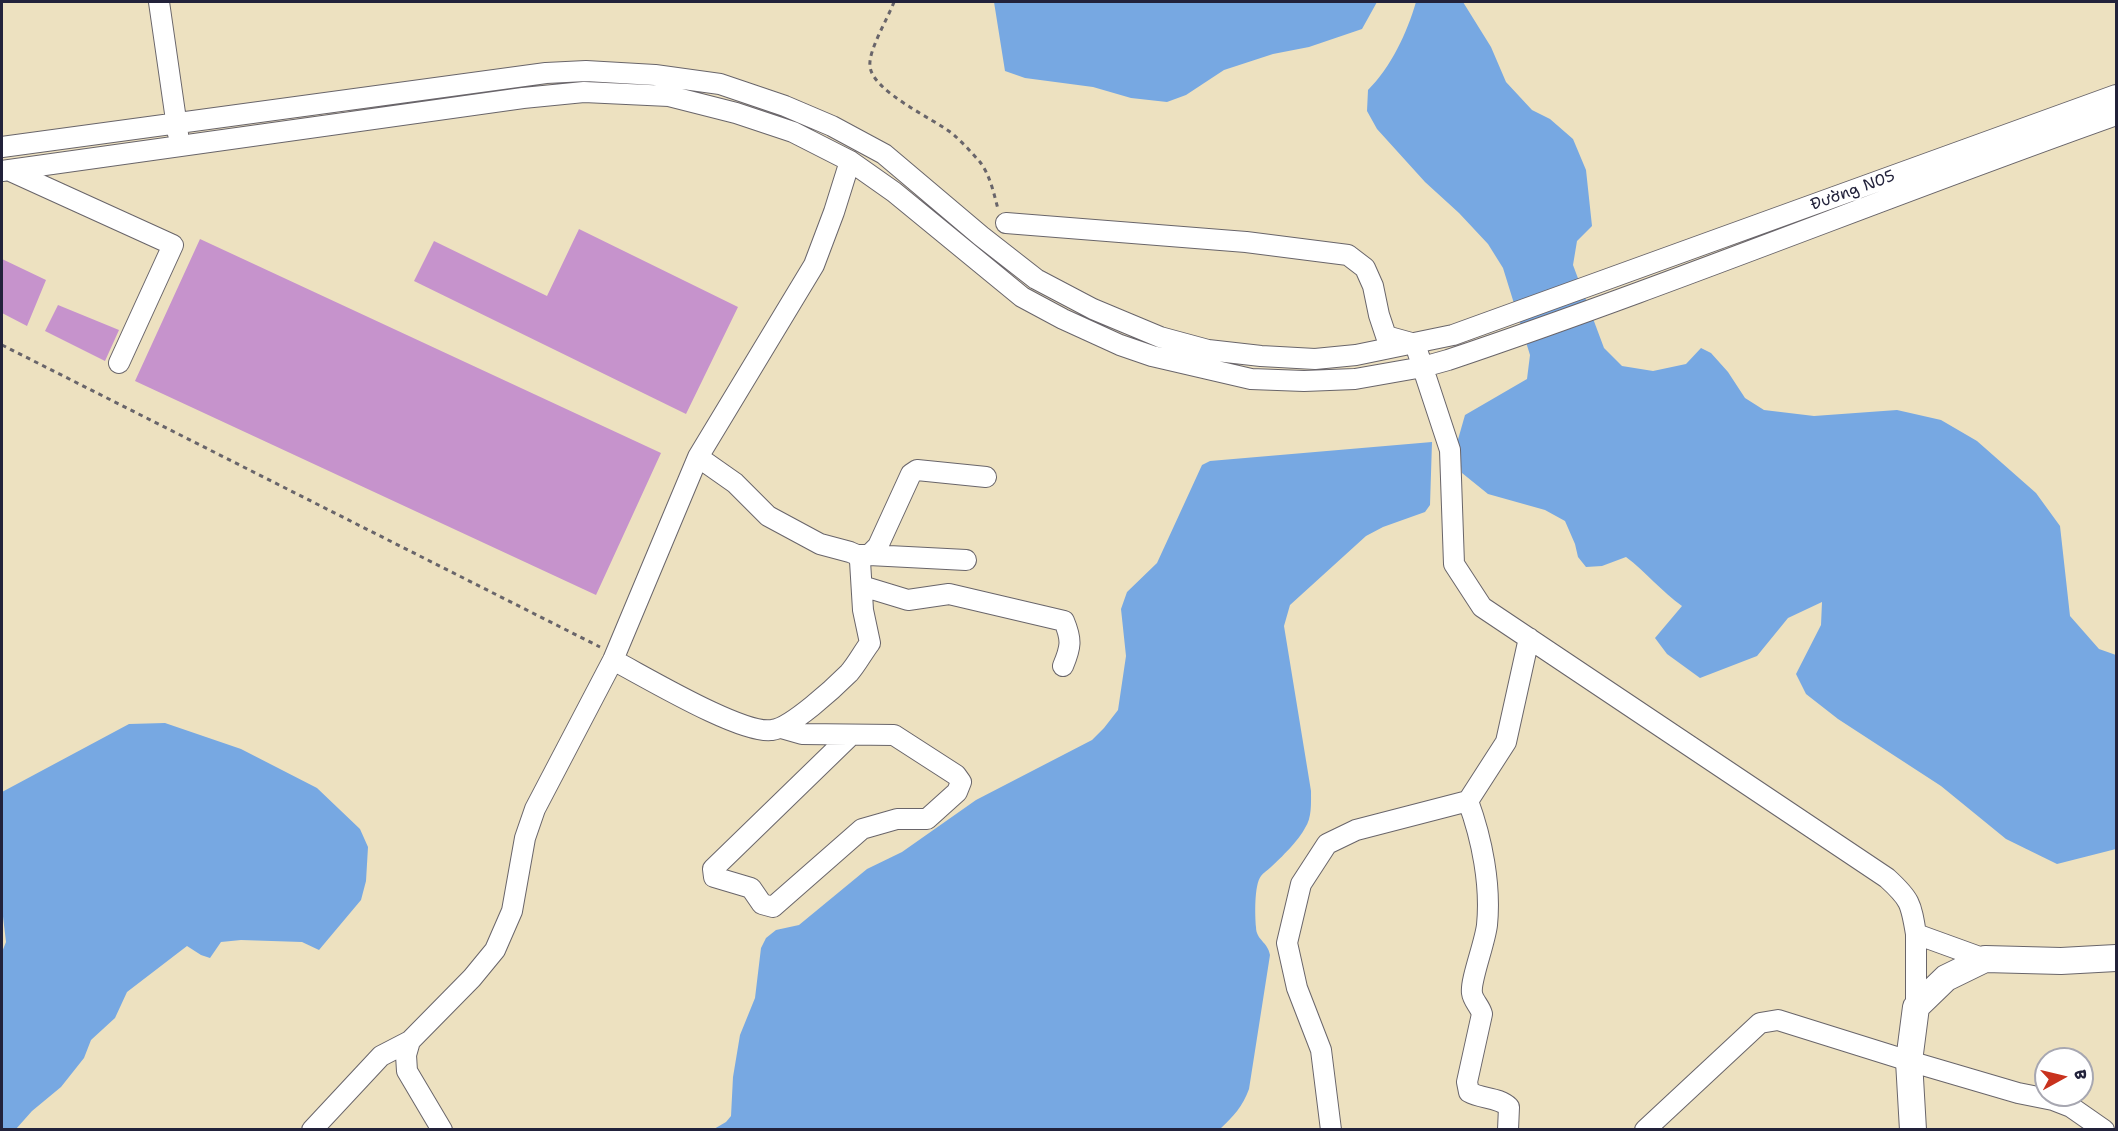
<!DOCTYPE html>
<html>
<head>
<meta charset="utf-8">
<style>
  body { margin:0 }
  #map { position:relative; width:2118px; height:1131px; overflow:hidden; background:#ede1c0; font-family:"Shantell Sans",sans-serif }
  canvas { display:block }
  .frame { position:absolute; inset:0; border:3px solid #22223b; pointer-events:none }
  .north { position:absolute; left:2034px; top:1047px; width:60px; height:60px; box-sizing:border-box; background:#fff; border:2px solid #a7a7b1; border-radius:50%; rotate:82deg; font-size:16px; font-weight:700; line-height:24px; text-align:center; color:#22223b }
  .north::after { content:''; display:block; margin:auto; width:21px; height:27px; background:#c8321e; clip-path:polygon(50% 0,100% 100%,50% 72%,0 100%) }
</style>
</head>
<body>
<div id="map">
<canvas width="2118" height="1131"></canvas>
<div class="frame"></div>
<div class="north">B</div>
</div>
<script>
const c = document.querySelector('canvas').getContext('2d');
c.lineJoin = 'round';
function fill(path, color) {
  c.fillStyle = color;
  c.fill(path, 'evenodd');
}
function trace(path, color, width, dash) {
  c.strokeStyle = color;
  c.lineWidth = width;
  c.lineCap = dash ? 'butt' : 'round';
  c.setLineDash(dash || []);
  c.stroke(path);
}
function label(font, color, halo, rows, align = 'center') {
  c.font = font + ' "Shantell Sans",sans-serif';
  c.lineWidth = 4.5;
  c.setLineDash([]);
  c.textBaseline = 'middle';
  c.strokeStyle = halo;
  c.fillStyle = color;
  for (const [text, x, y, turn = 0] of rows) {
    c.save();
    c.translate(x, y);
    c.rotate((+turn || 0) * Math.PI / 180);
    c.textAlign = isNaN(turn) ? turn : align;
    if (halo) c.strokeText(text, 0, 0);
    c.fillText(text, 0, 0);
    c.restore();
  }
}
fill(new Path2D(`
  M994 2H1377L1362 29 1309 47 1273 54 1224 70 1186 95 1167 102 1131 98 1093 87 1025 78 1005 71Z
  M1416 2H1463L1491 47 1506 82 1532 110 1550 119 1573 139 1586 170 1592 226 1577 241 1573 265 1604 348 1622 366 1653 371 1686 364 1701 348 1711 353 1728 372 1745 398 1764 410 1814 416 1897 410 1941 420 1977 441 2036 493 2060 526 2070 616 2099 649 2116 655V849L2057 864 2006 839 1941 786 1838 719 1806 694 1796 674 1821 625 1822 602 1788 618 1757 656 1700 678 1667 654 1655 638 1682 606C1662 592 1646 572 1626 557L1602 566 1586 567 1578 557 1575 544 1565 521 1545 510 1488 494 1462 473 1457 443 1465 415 1527 379 1530 355 1503 268 1488 244 1459 213 1425 182 1377 129 1367 111 1368 90C1391 67 1407 33 1416 2Z
  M1432 442 1430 505 1425 512 1383 527 1366 536 1290 605 1284 626 1311 791C1311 803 1312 818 1305 828 1299 840 1281 858 1271 867 1268 870 1263 873 1261 876 1254 885 1255 916 1256 927 1256 940 1268 942 1270 955L1249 1089C1243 1106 1233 1117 1220 1129H714L726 1122 731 1116 733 1077 740 1035 755 998 761 948 766 938 776 930 799 925 867 869 902 852 976 800 1092 740 1104 728 1118 710 1126 656 1121 609 1127 592 1157 563 1202 465 1210 461Z
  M165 723 241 749 317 788 360 829 368 847 366 881 361 900 319 950 302 942 241 940 221 942 210 958 201 955 187 946 127 992 115 1018 91 1040 84 1058 61 1087 32 1111 16 1129H2V952L6 942 2 908V792L129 724Z`), '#77a8e2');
fill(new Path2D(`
  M579 229 738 307 686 414 414 281 434 241 547 296Z
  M200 239 661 453 596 595 135 381Z
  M2 259 46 280 27 326 2 313Z
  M58 305 119 330 105 361 45 331Z`), '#c693cc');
const minor = new Path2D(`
  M159 2 178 134
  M2 147 546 73 586 71 655 75 720 84 785 106 832 126 884 154 981 236 1036 279 1093 309 1160 337 1208 350 1261 356 1315 359 1356 355 1453 335 2116 95
  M8 170 173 245 119 363
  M2 171 523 98 584 92 669 96 736 113 793 132 850 161 894 192 1022 297 1063 319 1120 345 1152 356 1251 379 1304 381 1355 379 1423 367 1448 360C1673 284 1893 194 2116 115
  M1006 223 1246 242 1348 255 1365 268 1373 286 1379 315 1386 336 1415 344 1450 450 1454 564 1482 607 1887 878C1910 899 1911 903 1916 934
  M857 555H869L878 546 911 474 917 470 986 477
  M869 555 966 560
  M862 586 908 600 949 594 1064 621C1072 640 1071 647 1063 666
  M613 660C644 676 742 735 772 730 791 728 835 687 849 673 857 664 863 652 870 643L863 610 860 561 857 555 850 552 820 544 768 516 735 483 698 457
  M781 728 802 734 894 735 956 775 961 782 957 792 927 819H897L862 829 773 907 762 904 751 888 714 877 713 869 851 735
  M1468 801C1482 839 1491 885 1487 925 1485 943 1470 981 1472 993 1473 1001 1480 1006 1482 1014L1467 1082 1469 1092C1481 1099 1499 1097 1509 1107L1508 1130
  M1916 1007V934L1985 959
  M312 1130 381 1056 410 1041
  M442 1130 407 1071 406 1055 410 1041 472 978 495 950 512 911 525 838 535 809 613 660 698 457 814 265 834 212 850 161
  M1331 1130 1321 1050 1297 988 1287 943 1301 884 1327 844 1356 830 1468 801 1506 742 1529 638
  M1645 1130 1760 1023 1778 1020 1909 1061 2018 1093 2053 1100 2071 1107 2104 1130`);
const major = new Path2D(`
  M1913 1130 1909 1061 1916 1007 1946 978 1985 959 2061 961 2116 958`);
trace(minor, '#69656a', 22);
trace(major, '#69656a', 28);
trace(new Path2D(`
  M894 2C888 18 868 51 870 66 872 92 935 119 954 135 963 143 972 153 980 162 990 175 994 194 998 209
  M2 345 600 647`), '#69656a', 3, [4.5, 4.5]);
trace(minor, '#fff', 20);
trace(major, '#fff', 26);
label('16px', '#22223b', '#fff', [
  ["Đường N05",1853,191,-20]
]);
</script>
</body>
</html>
